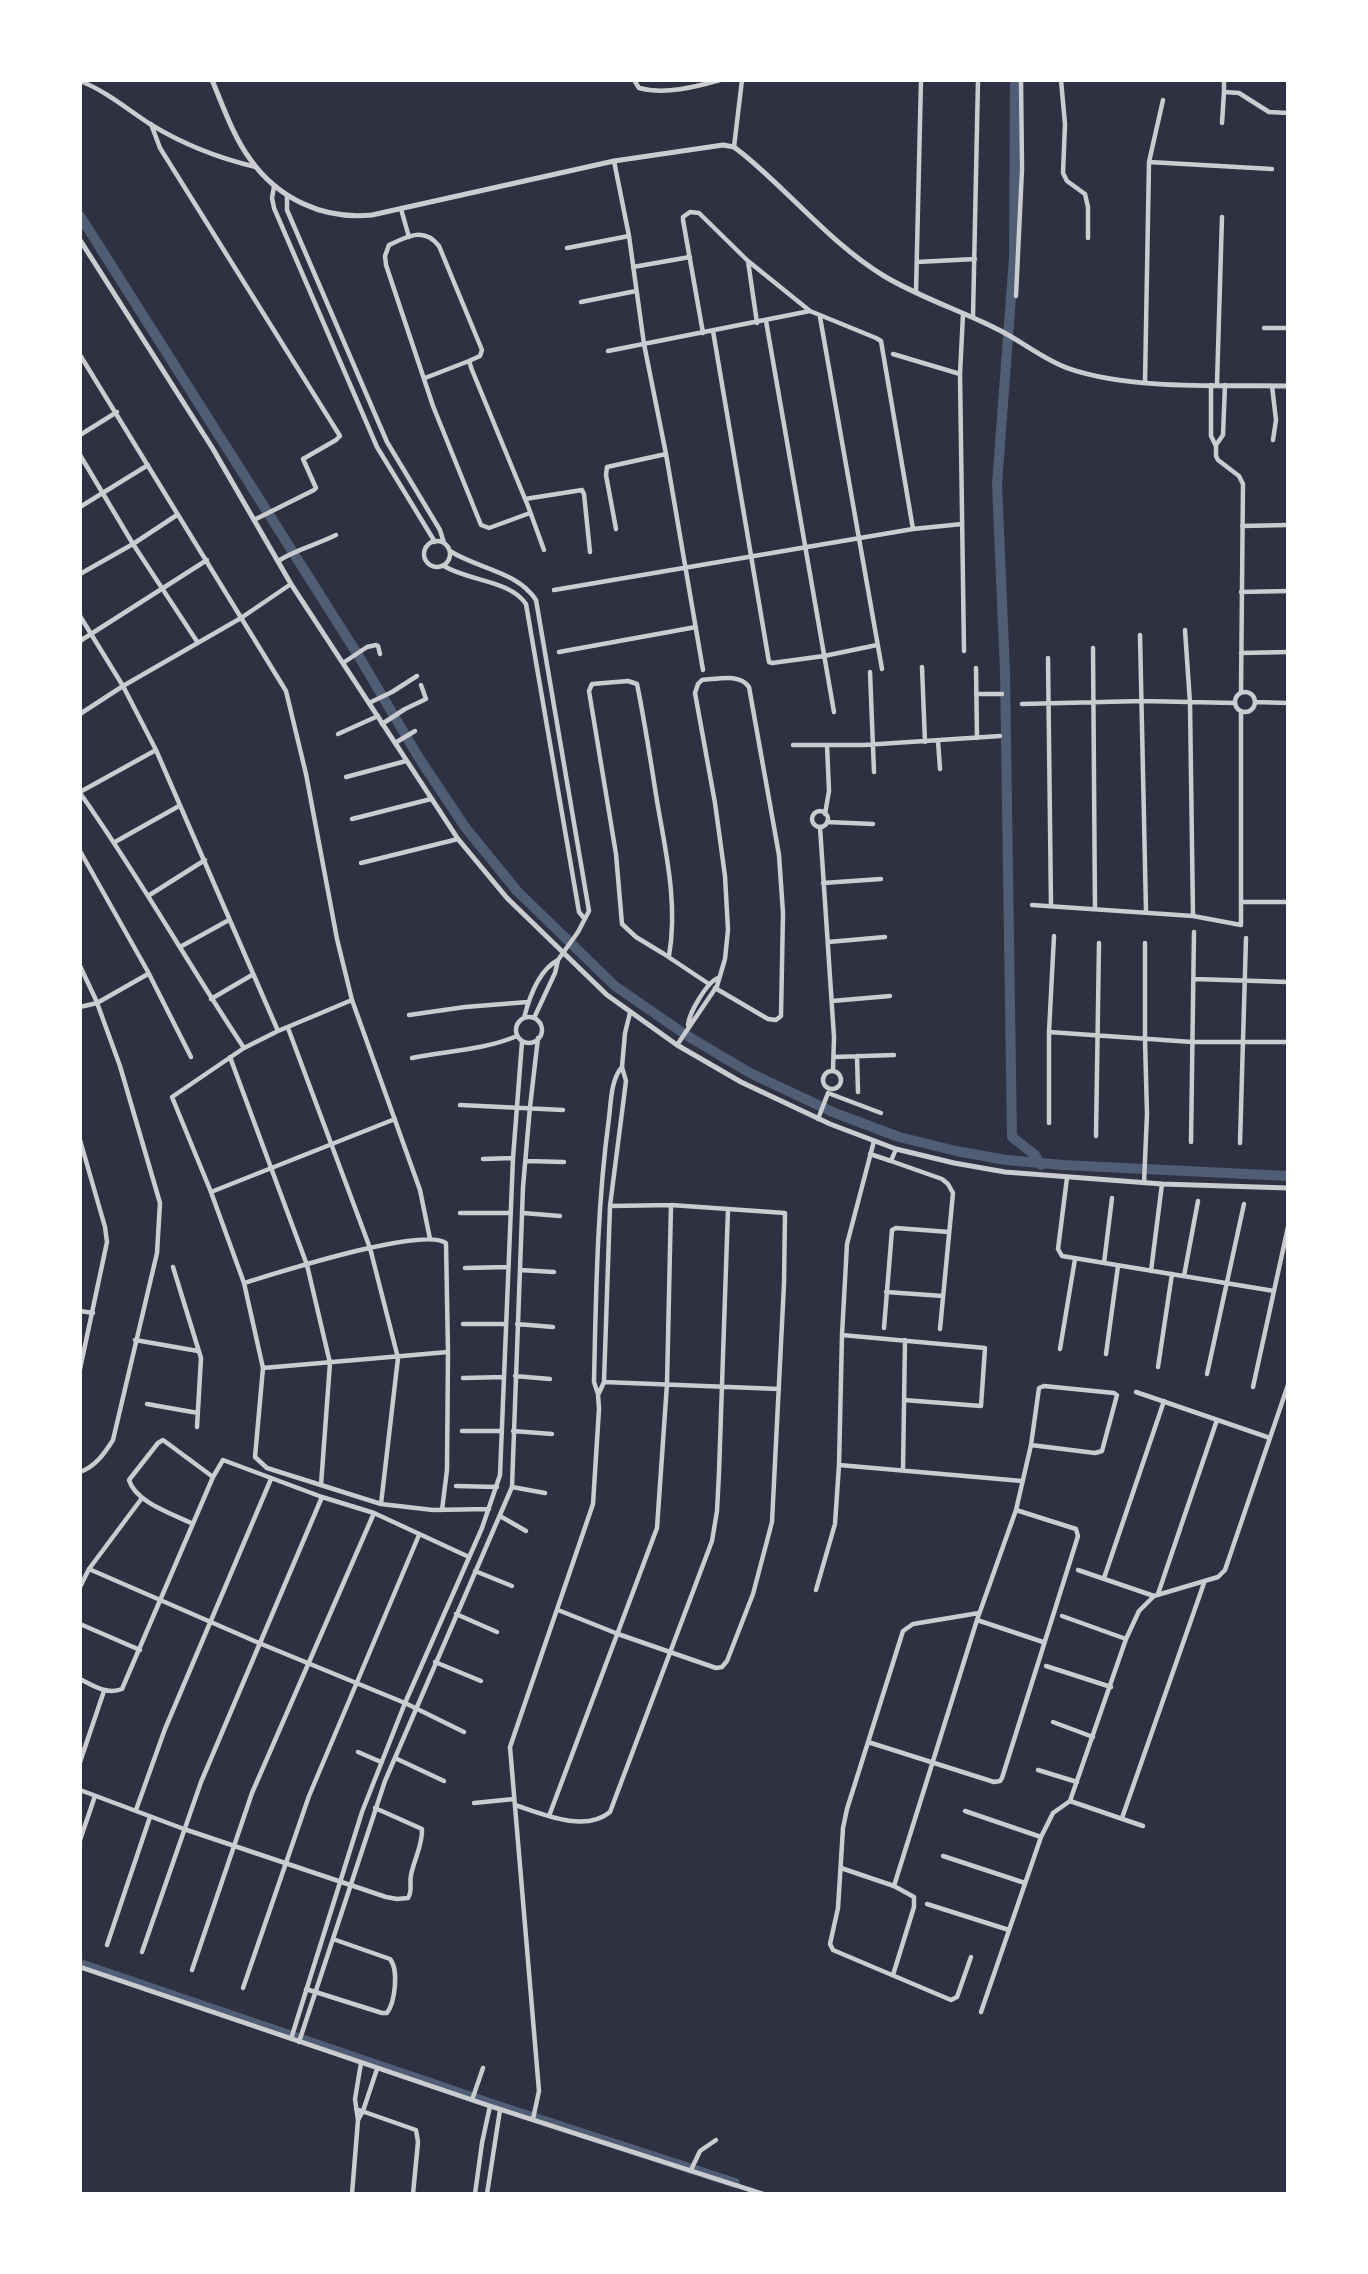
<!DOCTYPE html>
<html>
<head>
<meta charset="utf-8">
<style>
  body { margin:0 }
  #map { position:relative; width:1368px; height:2274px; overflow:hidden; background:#2d3142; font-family:Barlow,sans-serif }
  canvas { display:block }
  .frame { position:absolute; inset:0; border:82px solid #fff; pointer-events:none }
</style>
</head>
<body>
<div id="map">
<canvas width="1368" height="2274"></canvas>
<div class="frame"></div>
</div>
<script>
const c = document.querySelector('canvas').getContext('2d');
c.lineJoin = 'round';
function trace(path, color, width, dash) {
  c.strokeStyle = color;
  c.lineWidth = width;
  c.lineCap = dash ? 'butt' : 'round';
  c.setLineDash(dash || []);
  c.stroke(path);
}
trace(new Path2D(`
  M1015 80 1014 257 997 484 1005 672 1012 1137 1035 1155 1041 1165
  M80 216 358 655 419 758 465 827 517 891 615 986 686 1035 750 1073 835 1113 899 1137 956 1151 1006 1160 1063 1165 1288 1176
  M80 1964 498 2106 735 2183`), '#4f5d75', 10);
trace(new Path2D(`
  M634 80 639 88C665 95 695 87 720 80
  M1061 80 1065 124 1063 173 1067 181 1085 194 1088 207V238
  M1224 80V92L1239 93 1269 112 1288 113
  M80 81C106 91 127 109 150 124 184 145 218 158 256 167
  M1222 123 1224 92
  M151 124 160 148 340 436 336 440 303 459 316 488 314 490 254 520
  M734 147 742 80
  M614 161 629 236 644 344 666 454 703 670
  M1149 162 1272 169
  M274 187 272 198 274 208 377 447 435 542
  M287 196V210L387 442 440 530 444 543
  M401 209 409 237
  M567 248 629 236
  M748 261 757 323
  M917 262 975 259
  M633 267 690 257
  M916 292 921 80
  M1016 296 1022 169 1021 80
  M581 302 636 291
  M963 314 960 374 964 651
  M820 317 882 669
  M973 317 978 80
  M766 321 834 712
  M1264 328H1288
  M713 331 769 662 772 663 824 656 877 645
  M703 333 683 220V217L690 212 699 213 748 261 810 311 876 338 881 341 913 529
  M608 351 810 311
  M893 354 960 374
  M80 355 286 691 306 774 337 939 352 1000 420 1190 430 1239
  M425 378 469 361
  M1145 382 1149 162 1163 100
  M1217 384 1222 217
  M1211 385V436L1216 446V456L1218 460 1239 476 1243 484 1241 693
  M1272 386 1276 420 1273 440
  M80 435 117 412
  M1216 445 1223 435 1225 385
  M80 455 133 544 198 643
  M525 499 582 490 584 494 590 552
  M80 507 148 465
  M530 513 489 528 481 525 433 406 386 265 385 256 389 245C408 236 424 227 439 246L482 350 480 356 469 361 472 370 528 506 544 550
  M1242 526 1288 525
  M616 529 606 475 607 467 666 454
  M424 554a13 13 0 1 1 26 0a13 13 0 1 1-26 0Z
  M450 551C478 569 517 571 536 600L589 911 578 932 558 960 555 973 534 1018
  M278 561C297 549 316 545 336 535
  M444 566C468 581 510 580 526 604L579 912 584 918
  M80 574 133 544 177 515
  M554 590 913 529 962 524
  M1241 592 1288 591
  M80 616 123 686 156 750 278 1031
  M1185 630 1190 703 1193 916
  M1140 635 1146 911
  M80 641 207 560
  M1093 648 1095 909
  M559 652 696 627
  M1241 653 1288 652
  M1048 658 1051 905
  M343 663 367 647 376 645 378 646 380 654
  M922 667 925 742
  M976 668 977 738
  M870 672 874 772
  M1235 702a10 10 0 1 1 20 0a10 10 0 1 1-20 0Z
  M976 694H1002
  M1255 702 1288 703
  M369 703 392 692 417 676
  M1022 704 1142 701 1235 703
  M80 714 123 686 241 618 291 584
  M382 724 405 709 426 699 421 685
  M338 734 378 716
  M938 741 940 769
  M395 743 415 731
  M793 745H864L1000 736
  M346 777 406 761
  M80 792 156 750
  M80 793C139 876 188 964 244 1048
  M812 819a8 8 0 1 1 16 0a8 8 0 1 1-16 0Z
  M825 814 829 791 827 745
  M352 819 431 799
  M827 822 873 824
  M820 827 834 1037 833 1071
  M115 842 179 806
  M80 851 147 970 191 1057
  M361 863 458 839
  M823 883 881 879
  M148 896 205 860
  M1241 902H1288
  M1032 905 1193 916 1241 925V712
  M828 942 885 937
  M180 947 229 920
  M669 956C678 904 666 853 657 801 651 763 645 723 637 684L628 681 592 684 589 691 616 854 622 924 636 937 664 954 709 984
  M80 966 96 1000 120 1066 160 1203 157 1253 113 1440C104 1454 96 1466 80 1472
  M1194 979 1288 982
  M211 999 252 975
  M352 1000 278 1031 244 1048 172 1097 211 1192 244 1283 263 1368 255 1457 267 1468 381 1504 433 1510 489 1509
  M832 1001 890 996
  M80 1007 97 1003 148 974
  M409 1015 465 1007 528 1002
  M516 1030a13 13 0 1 1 26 0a13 13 0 1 1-26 0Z
  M524 1018C529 998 539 970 558 960
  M688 1025C689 1013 707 982 718 978
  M288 1028 370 1248 398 1358 381 1504
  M1049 1032 1192 1042H1288
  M677 1045 717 986 725 959 728 930 725 876 715 803 695 693 698 684 702 680C718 679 740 673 749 687L779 855 783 913 781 1016 776 1020 768 1019 715 988
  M857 1056 858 1092
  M230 1057 307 1265 330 1363 321 1485
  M834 1057 894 1055
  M412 1058C447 1051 484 1050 517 1036
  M823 1080a9 9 0 1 1 18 0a9 9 0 1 1-18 0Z
  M828 1093 881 1113
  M460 1105 563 1110
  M818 1119 828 1093
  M1049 1123V1032L1054 936
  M1096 1136 1099 943
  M80 1140 105 1227 107 1242 80 1369
  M1191 1142 1194 932
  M1240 1143 1246 938
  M896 1149 891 1161 942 1179 948 1184 953 1193 940 1329
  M870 1154 891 1161
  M483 1159 513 1158
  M526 1161 564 1162
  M1067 1178 1058 1249 1062 1256 1274 1291
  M1144 1183 1147 1114 1145 1040V943
  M211 1192 395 1119
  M460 1213H511
  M523 1213 560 1216
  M1104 1263 1112 1198
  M173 1267 201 1358 197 1427
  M465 1268 508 1267
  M520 1270 554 1272
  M1151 1271 1162 1184
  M1184 1276 1198 1201
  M244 1283C277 1273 422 1226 446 1243L448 1352 447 1470 442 1510
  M886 1292 943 1296
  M80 1311 93 1313
  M463 1324H506
  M517 1324 553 1327
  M884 1328 892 1230 896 1228 949 1232
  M842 1335 985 1348 981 1406 904 1400
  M135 1340 198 1351
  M1060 1349 1075 1259
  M1106 1354 1118 1266
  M1158 1367 1172 1274
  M263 1368 448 1352
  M1207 1374 1244 1204
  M515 1376 550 1379
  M463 1378 504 1377
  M604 1382 779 1389
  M1253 1387 1288 1227
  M1136 1392 1270 1438
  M599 1393 604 1382 610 1206 626 1081 622 1067 625 1033 630 1013
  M147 1404 198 1413
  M462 1431H501
  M513 1431 552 1434
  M839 1465 1022 1481
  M903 1470 905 1340
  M456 1486 497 1487
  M512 1487 545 1493
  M500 1516 526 1531
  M193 1524C173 1514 136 1503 129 1480L158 1443 163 1440 213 1477
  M89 1569 259 1643 405 1703 464 1732
  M1078 1570 1154 1596
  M475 1571 512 1586
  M1104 1578 1164 1401
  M80 1587 89 1569 142 1498
  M816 1590 835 1524 839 1465 842 1335 847 1244 874 1141
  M1158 1594 1217 1420
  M558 1610 618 1634 716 1668 722 1667 727 1661 753 1594 772 1522 784 1284 785 1213 671 1205 610 1206
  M456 1614 497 1632
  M1062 1616 1126 1639
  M977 1620 1043 1642
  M80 1624 140 1650
  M435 1662 481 1681
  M1046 1666 1111 1687
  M80 1679C94 1686 107 1695 122 1689L213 1477 223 1460 322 1497 374 1513 469 1557
  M1053 1722 1093 1737
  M868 1742 994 1782 1000 1781 1002 1778 1078 1536 1076 1529 1016 1510
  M358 1752 381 1762
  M395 1758 444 1781
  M80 1762 104 1691
  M1038 1770 1077 1782
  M80 1790 184 1829 386 1897 397 1899 408 1898C413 1890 409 1884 411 1875 414 1860 423 1844 422 1829L375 1808
  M1070 1801 1143 1826
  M474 1803 514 1799
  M515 1805C542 1814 585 1833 610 1812L712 1541 717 1511 719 1473 728 1209
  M136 1810 165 1729 271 1479
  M965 1811 1041 1837
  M549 1816 657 1528 667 1384 671 1205
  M1122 1818 1204 1583
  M80 1840 95 1796
  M943 1856 1025 1883
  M841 1868 894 1886 914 1897V1907L893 1975
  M894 1886 977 1620 1016 1510 1031 1445 1039 1388 1044 1386 1114 1393 1117 1395 1102 1451 1095 1453 1031 1445
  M927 1904 1009 1930
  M107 1945 150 1817
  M142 1952 201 1782 322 1497
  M971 1957 957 1997 951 2000 833 1950 830 1944 838 1908 843 1828 847 1809 903 1631 913 1624 979 1613
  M80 1967 490 2106 763 2194
  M192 1970 252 1793 374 1513
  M243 1988 309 1796 419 1535
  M306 1989 382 2013H387C395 2002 399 1970 390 1959L333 1939
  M981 2012 1041 1837 1053 1813 1070 1801 1126 1639 1139 1611 1154 1596 1218 1577 1225 1570 1288 1385
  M291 2039 362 1812 405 1703 482 1528 500 1475 513 1158 522 1042
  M299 2042 385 1781 512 1487 523 1187 530 1107 538 1038
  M472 2100 483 2068
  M356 2109 416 2130 418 2142 413 2194
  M533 2119 539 2091 510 1747 593 1504 599 1409 598 1394 594 1382C596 1294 597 1206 609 1118 611 1102 611 1079 622 1067
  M358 2120 363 2111 377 2069
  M691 2170 700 2151 716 2140
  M352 2194 358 2120 355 2099 361 2063
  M475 2194 482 2143 490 2106
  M487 2194 500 2110`), '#caccd0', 4.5);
trace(new Path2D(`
  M212 80C223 106 233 136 250 159 278 199 324 220 372 215L614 161 723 145 734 147 743 154C791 193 831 244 884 276 919 297 959 310 995 328 1021 340 1043 360 1070 369 1132 390 1222 385 1288 386
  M80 240 213 449 291 584 458 839 507 898 607 995 677 1045 741 1082 830 1124 896 1149 954 1163 1005 1172 1162 1184 1288 1188`), '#caccd0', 5);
</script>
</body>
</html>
